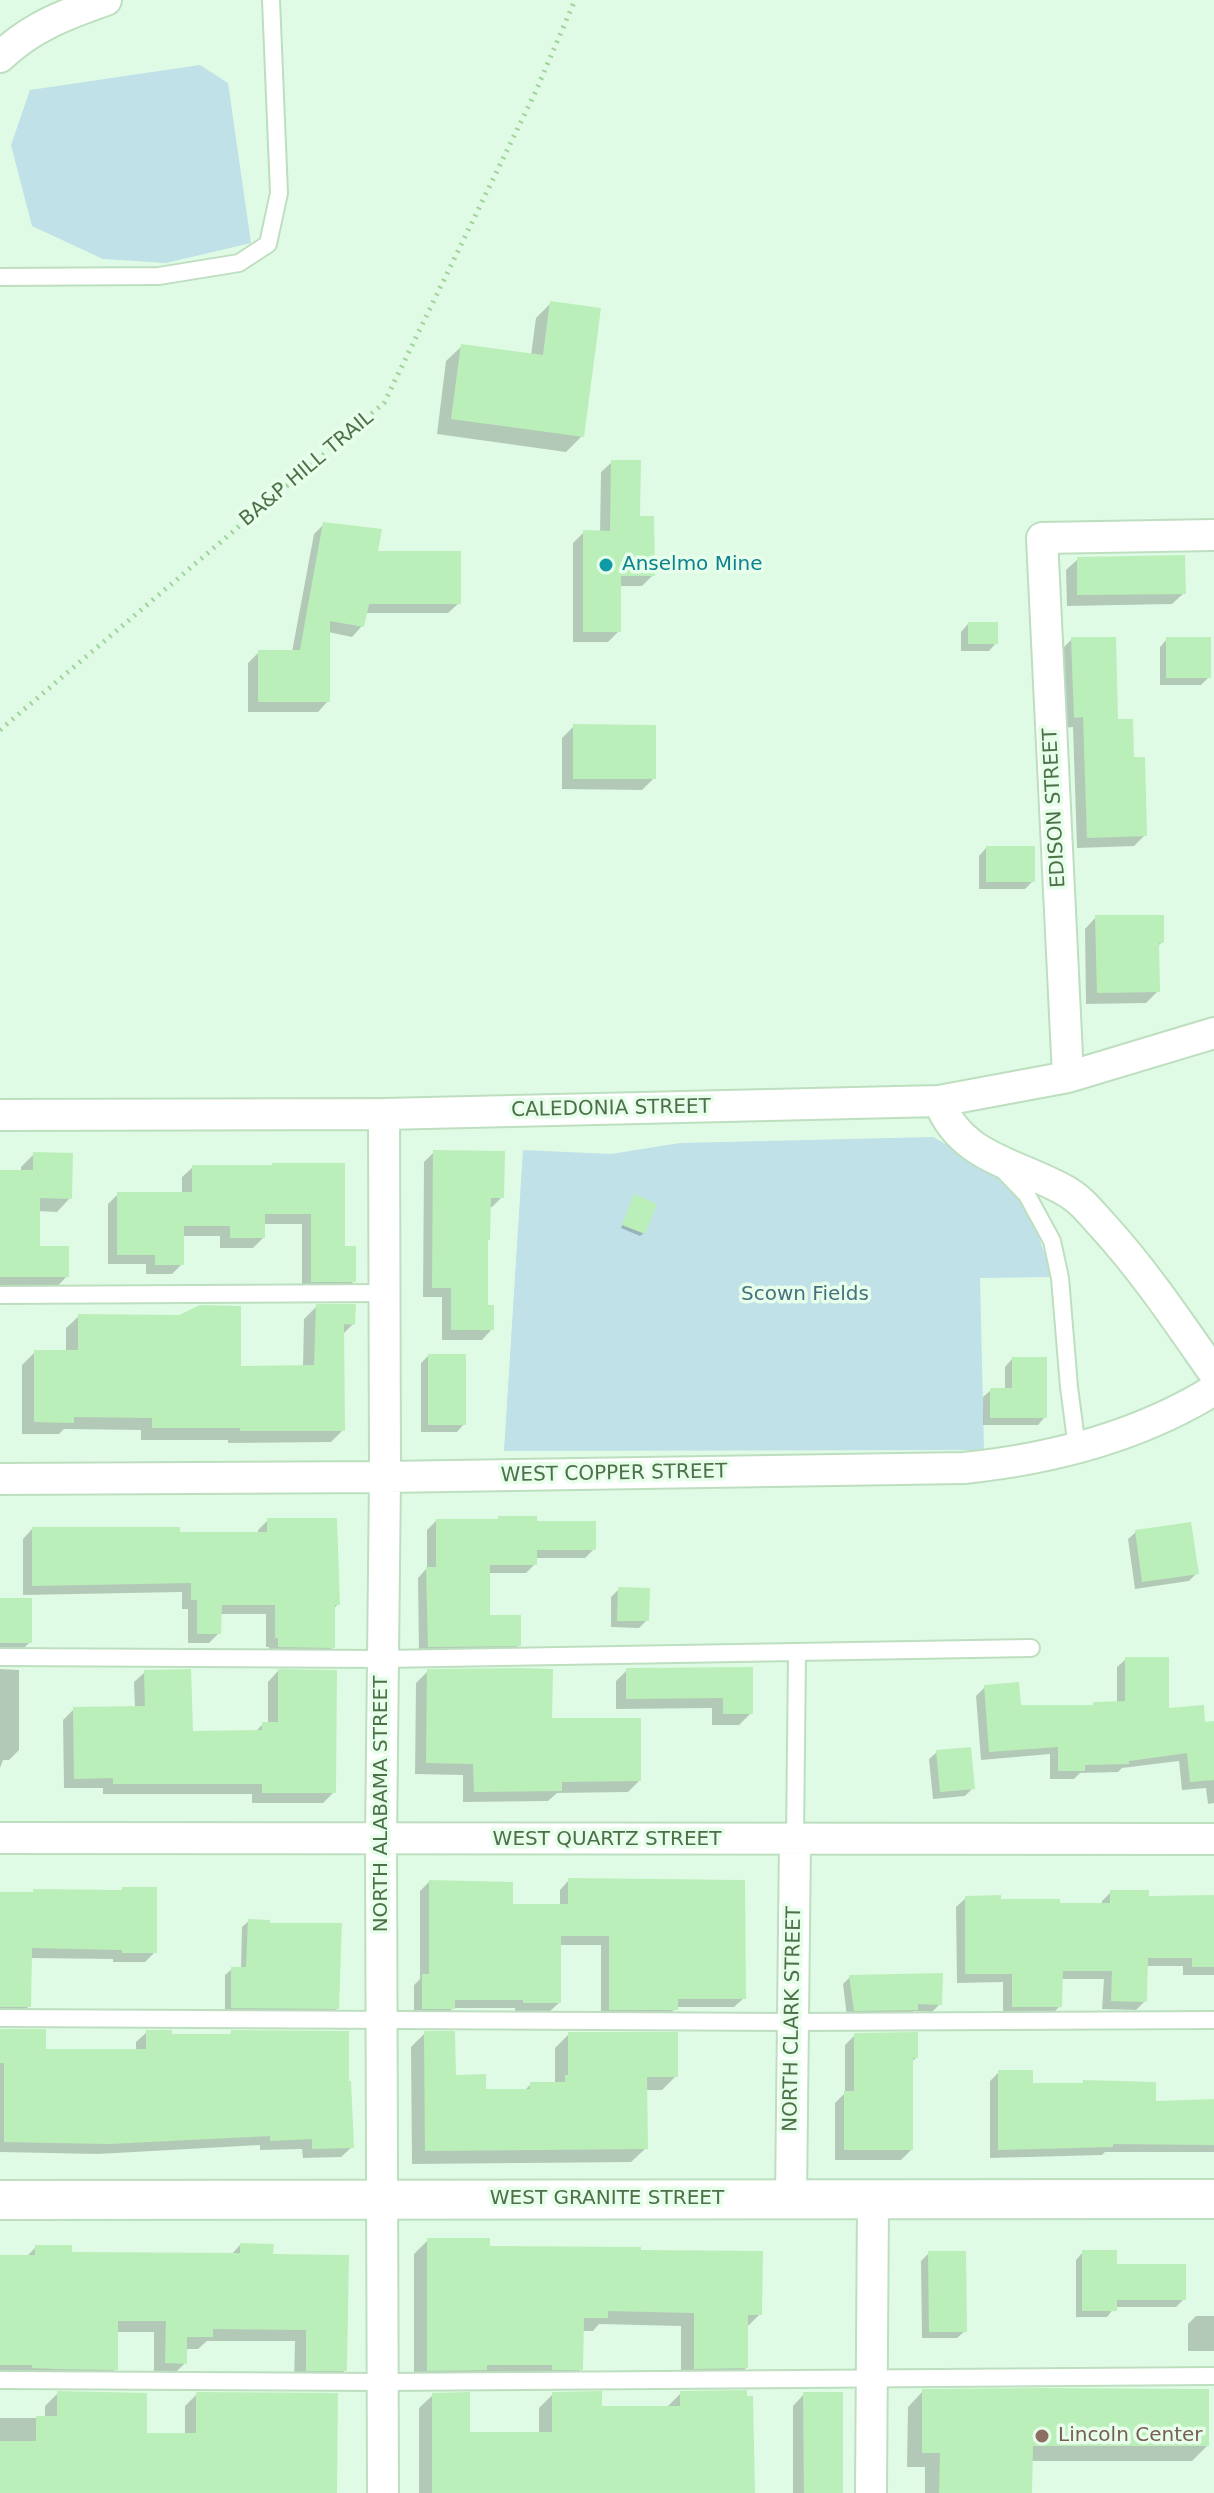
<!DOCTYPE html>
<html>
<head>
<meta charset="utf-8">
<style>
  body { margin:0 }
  canvas { display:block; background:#e0fbe5 }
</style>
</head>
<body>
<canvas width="1214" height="2493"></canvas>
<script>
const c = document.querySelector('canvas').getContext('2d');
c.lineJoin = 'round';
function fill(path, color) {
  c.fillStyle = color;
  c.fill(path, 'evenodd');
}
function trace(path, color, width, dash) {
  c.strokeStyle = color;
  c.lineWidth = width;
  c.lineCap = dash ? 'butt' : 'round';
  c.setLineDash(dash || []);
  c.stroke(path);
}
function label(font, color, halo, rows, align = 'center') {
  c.font = font + ' "DejaVu Sans",sans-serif';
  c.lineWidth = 7;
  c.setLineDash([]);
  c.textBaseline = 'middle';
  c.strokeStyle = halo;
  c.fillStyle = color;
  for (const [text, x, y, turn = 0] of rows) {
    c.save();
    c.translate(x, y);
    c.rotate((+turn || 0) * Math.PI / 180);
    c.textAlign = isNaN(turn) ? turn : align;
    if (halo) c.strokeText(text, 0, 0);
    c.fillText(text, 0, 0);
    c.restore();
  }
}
fill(new Path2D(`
  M200 65 228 83 251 243 166 263 103 259 32 226 11 145 30 90Z
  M933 1137 982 1164 1030 1209 1052 1277 980 1278 984 1450 504 1451 523 1150 611 1154 680 1143Z`), '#c0e1e7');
fill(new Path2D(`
  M551 303 582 436 566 452 437 434 446 361 462 346 531 355 536 318Z
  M612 462 638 517 653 575 642 586H619V631L608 642H573V543L584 532 600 533 601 472Z
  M324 524 459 603 448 613H365L362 626 352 637 328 632V701L318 712H248V663L259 652H292L314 534Z
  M1078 559 1184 593 1172 604 1067 606 1066 570Z
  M968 624 996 643 989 651H961V632Z
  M1072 639 1116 721 1132 759 1145 835 1134 846 1077 848 1073 727 1064 728 1061 650Z
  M1167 639 1209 677 1201 685H1160V647Z
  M574 726 654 778 642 790 562 789V738Z
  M986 848 1033 881 1025 889H979V856Z
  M1096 917 1162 942 1157 947 1158 991 1146 1003 1086 1004 1085 929Z
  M434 1152 502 1197 492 1207H489L486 1307 492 1329 482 1340H442V1297H423L424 1162Z
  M34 1154 70 1198 57 1212 38 1211V1248L67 1276 54 1290H0V1172H21V1167Z
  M343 1165V1248L354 1281 344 1291 302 1292V1224H263V1238L253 1248H220V1236H182V1264L172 1274H146V1264H108V1204L118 1194H182V1177L193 1167Z
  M635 1197 644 1233 640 1236 621 1228Z
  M317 1306 353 1324 342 1335 343 1430 331 1442 228 1443V1440H141V1430L64 1429 59 1434H22V1365L35 1352H66V1328L79 1316 239 1368 303 1367 304 1319Z
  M428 1356 464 1424 457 1432H421V1363Z
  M1012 1359 1045 1417 1038 1425H983V1397L991 1390H1005V1367Z
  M268 1520 338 1604 333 1610V1647L323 1657H269V1647H266V1614H219V1633L209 1643H188V1609H182V1592L23 1595V1539L32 1529 258 1534V1530Z
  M436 1521 594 1549 585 1558H535V1564L526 1573H488V1617L519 1645 510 1654 419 1655 418 1578 427 1568V1530Z
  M1136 1532 1197 1573 1189 1581 1135 1589 1128 1539Z
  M619 1589 647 1620 639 1628 611 1627V1597Z
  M0 1600 30 1642 19 1653 0 1655Z
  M1126 1659 1167 1711 1204 1724 1214 1723V1803L1208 1804 1206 1788 1182 1790 1179 1761 1122 1768 1118 1772 1080 1773 1074 1779H1050V1754L981 1760 976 1696 985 1687 1019 1707H1090L1094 1704 1117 1703V1667Z
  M0 1669 19 1670V1750L9 1760H3L0 1768Z
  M751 1669V1713L739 1725H712V1708L616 1709V1681L627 1670Z
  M278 1671 334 1792 323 1803H252V1794H103V1788H64L63 1720 74 1709 135 1708 134 1682 145 1672 191 1733 255 1732 263 1724H268V1682Z
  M428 1671 550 1720 639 1781 628 1792 557 1793 548 1801 463 1802V1775L415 1774 416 1683Z
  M937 1752 973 1788 965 1796 933 1799 929 1759Z
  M569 1880 744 1998 734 2007H676L666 2019H601V1945H559V2003L549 2012H515V2008H453L444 2018H414V1985L420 1979V1891L429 1882 511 1906H560V1890Z
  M123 1889 155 1952 145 1962H113V1959L30 1958 29 2006 19 2017H0V1892H119Z
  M1111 1892 1147 1898 1214 1897V1975H1183V1966H1146L1145 2001 1136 2010 1102 2009 1104 1979H1061L1060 2006 1051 2015H1003V1982L957 1983 956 1907 966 1898 1058 1905H1102V1901Z
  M249 1921 337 2008 331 2015 225 2014V1975L232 1969H241L242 1927Z
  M850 1977 940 2004 932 2012 914 2011 908 2017H847L843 1984Z
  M0 2029 44 2051H136V2042L147 2032 170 2036H228L232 2032 347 2083 352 2147 341 2157 303 2158 302 2149 260 2150V2145L98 2154 0 2152Z
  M425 2033 454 2077 484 2091H524L531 2084H555V2048L569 2034 676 2076 662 2090H645L646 2148 631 2162 412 2164 411 2047Z
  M855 2035 916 2058 911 2062V2150L901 2160H835V2103L845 2093V2045Z
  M999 2072 1031 2085H1080L1084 2082 1154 2103 1214 2101V2152H1105L1102 2155 990 2158V2081Z
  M428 2240 488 2248 760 2314 746 2328V2368L732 2381 681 2382V2326L599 2324 593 2331H582L581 2369 567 2383 414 2384V2254Z
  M240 2245 271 2256 345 2370 333 2382H294L295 2341H207L198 2349H185V2363L173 2375H154V2332H116V2369L103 2381 0 2380V2257H26L36 2247 70 2254 231 2255Z
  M1083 2252 1115 2266 1184 2299 1176 2307H1115L1107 2317H1076V2260Z
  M929 2253 965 2331 957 2338H922L921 2261Z
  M1196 2316H1214V2351H1188V2324Z
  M923 2391 1207 2446 1192 2461H1031L1030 2493H925V2467H907L908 2407Z
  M58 2393 145 2435H185V2406L197 2394 335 2493H0V2418H45V2406Z
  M681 2393 753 2493H419V2408L433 2395 468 2434H539V2408L553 2394 600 2408H666Z
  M804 2394 841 2493H793V2406Z`), '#0003');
fill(new Path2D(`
  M550 301 601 308 584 437 451 419 461 344 543 355Z
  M611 460H641L640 516H654L655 576H621V632H583V530L610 531Z
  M323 522 382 529 378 551H461V604H369L364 627 330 621V702H258V650H300Z
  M1185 555 1186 594 1077 595V557Z
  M968 622H998V644H968Z
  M1071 637H1116L1118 719H1133L1134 757H1145L1147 836 1087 838 1083 717 1074 718Z
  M1166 637H1211V678H1166Z
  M573 724 656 725V779H573Z
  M986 846H1035V882H986Z
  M1095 915H1164V943H1159L1160 992 1097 993Z
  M433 1150 505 1151 504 1198H491L490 1240H488V1305H494V1330H451V1288H432Z
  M33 1152 73 1153 72 1199 40 1198V1246H69V1277H0V1170H33Z
  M272 1163H345V1246H356V1282H311V1214H265V1238H230V1226H184V1265H155V1255H117V1192H192V1165H272Z
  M634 1194 657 1204 645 1234 622 1225Z
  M316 1304H356L355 1325 344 1324 345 1431H240V1428H152V1418L74 1417V1423L34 1422V1350H78V1314L179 1315 200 1305 241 1306V1366L314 1365Z
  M428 1354H466V1425H428Z
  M1012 1357H1047V1418H990V1388H1012Z
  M498 1516H537V1521H596V1550H537V1565H490V1615H521V1646L428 1647 426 1567H436V1519H498Z
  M267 1518H337L340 1605H335V1648L278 1647V1638H275V1605H222L221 1634H197V1600H191V1583L32 1586V1527H180V1532H267Z
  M1191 1522 1199 1574 1142 1582 1135 1530Z
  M618 1587 650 1588 649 1621H617Z
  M0 1598H32V1643H0Z
  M1125 1657H1169V1708L1204 1705 1205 1722 1214 1721V1780L1190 1782 1187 1753 1129 1761V1764L1085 1765V1771H1058V1747L989 1752 984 1685 1019 1682 1021 1705H1093V1702L1125 1701Z
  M753 1667V1714H723V1698L626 1699V1668Z
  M522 1668 553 1669 552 1718H641V1781L562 1782V1791L474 1792 473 1764 426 1763 427 1669Z
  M191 1669 193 1731 262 1730V1722H278V1669L337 1670 336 1793H262V1784H113V1778L74 1779 73 1707 145 1706 144 1670Z
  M971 1747 975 1789 940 1792 936 1750Z
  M568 1878 745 1880 746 1999H678V2010H609V1936H561V2003H523V2000H455V2009H422V1974H429V1880L513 1882V1904H568Z
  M122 1887H157V1953H122V1950L32 1948 31 2007H0V1892H33V1889L122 1890Z
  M1110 1890H1149V1896L1214 1895V1967H1192V1958H1148L1147 2002 1111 2001 1112 1971H1063L1062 2007H1012V1974H965V1896L1001 1895V1899H1060V1903H1110Z
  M248 1919 270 1920V1923H342L339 2009 231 2008V1967H246Z
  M943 1973 942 2005 918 2004V2010L854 2011 849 1975Z
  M0 2029H46V2049H146V2030H172V2034H231V2030L349 2031V2081H351L354 2148 312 2149V2139L270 2141V2136L109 2144 4 2142V2063H0Z
  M424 2031H455L456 2075 486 2074V2089H530V2082H565V2075H568V2032H678V2077H647L648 2149 425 2151Z
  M918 2032V2058H913V2150H844V2091H854V2033Z
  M998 2070H1033V2083H1083V2080L1156 2082V2101L1214 2099V2145L1113 2144V2147L998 2150Z
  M427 2238H490V2246L641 2247V2250L763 2251 762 2315H748V2368L694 2369V2313L608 2311V2318H584L583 2370H552V2365H487V2370L427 2371Z
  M240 2243 274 2244 273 2254 349 2255 347 2371H306V2330L213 2329V2337H187V2364L165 2363 166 2321H118V2370L57 2369 32 2368V2365H0V2255H35V2245H72V2252L240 2253Z
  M1082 2250H1117V2264H1186V2300H1117V2311H1082Z
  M928 2251H966L967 2332H929Z
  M1044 2388 1209 2389V2446H1033L1032 2493H939L940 2453H922V2389Z
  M747 2390V2396H753L755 2493H432V2393L470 2392V2432H552V2392L602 2391V2406H680V2391Z
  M57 2391 147 2393V2433H196V2392L338 2393 337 2493H0V2441H36V2416H57Z
  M803 2392H843V2493H804Z`), '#bbefb9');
const service = new Path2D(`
  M0 277 159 276 239 263 268 244 279 193 271 0
  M1003 1170 1027 1195 1052 1241 1060 1278 1069 1387 1077 1448
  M0 1295 385 1293
  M0 1657 383 1659 1031 1648
  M795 1839 797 1652
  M0 2018 793 2022 1214 2020
  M0 2380 383 2382 1214 2376`);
const minor = new Path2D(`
  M0 57C31 27 66 14 106 0
  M1068 1077 1042 538 1214 535
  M939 1101C960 1158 1016 1163 1064 1190 1080 1198 1092 1214 1104 1227 1145 1272 1179 1323 1214 1373
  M0 1115 384 1114 939 1101 1068 1077 1214 1033
  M0 1479 385 1477 964 1468C1052 1459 1138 1437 1214 1390
  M0 1838 1214 1839
  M791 2199 795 1839
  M383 2493 381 1840 385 1477 384 1114
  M871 2493 873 2200`);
const tertiary = new Path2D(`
  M0 2200 1214 2199`);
trace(service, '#bddfbf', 20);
trace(minor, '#bddfbf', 34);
trace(tertiary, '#bddfbf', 42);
trace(new Path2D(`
  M0 730 384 403 535 93 575 0`), '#9fd49d', 5, [2, 6]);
trace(service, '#fff', 16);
trace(minor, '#fff', 30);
trace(tertiary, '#fff', 38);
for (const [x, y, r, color] of [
  [606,565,8,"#0f9aa8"],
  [1042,2436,8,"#8d6e63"]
]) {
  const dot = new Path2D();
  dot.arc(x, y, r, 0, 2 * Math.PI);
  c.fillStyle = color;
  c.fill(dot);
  trace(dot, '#e6feea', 3);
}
label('20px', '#4c7149', '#e6feea', [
  ["BA&P HILL TRAIL",307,469,-40],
  ["EDISON STREET",1055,808,-93],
  ["CALEDONIA STREET",611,1109,-1],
  ["WEST COPPER STREET",614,1474,-1],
  ["NORTH ALABAMA STREET",382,1804,-90],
  ["WEST QUARTZ STREET",607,1840],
  ["NORTH CLARK STREET",793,2019,-89],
  ["WEST GRANITE STREET",607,2199]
]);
label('20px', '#0d838f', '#e6feea', [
  ["Anselmo Mine",622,565]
], 'left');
label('20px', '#477182', '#e6feea', [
  ["Scown Fields",805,1295]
]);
label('20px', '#785e54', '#e6feea', [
  ["Lincoln Center",1058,2436]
], 'left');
</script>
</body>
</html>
